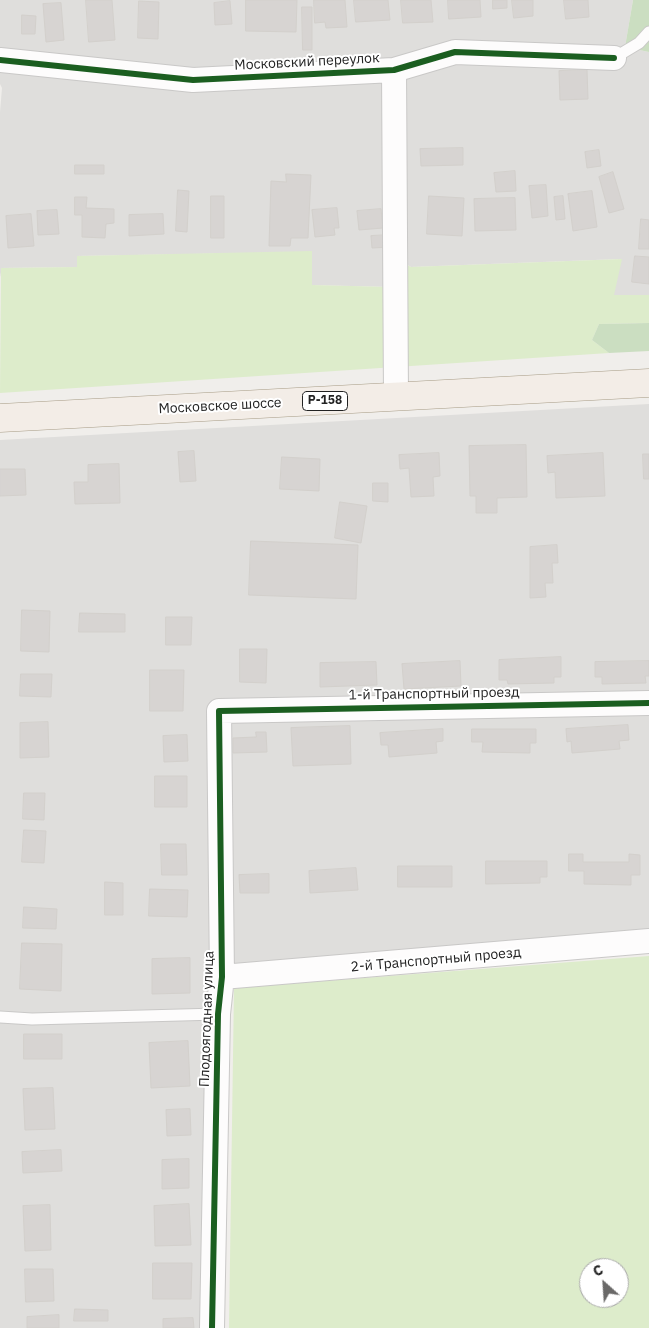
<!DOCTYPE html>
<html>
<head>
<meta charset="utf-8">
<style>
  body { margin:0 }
  #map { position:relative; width:649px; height:1328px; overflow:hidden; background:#f0eeeb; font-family:"IBM Plex Sans",sans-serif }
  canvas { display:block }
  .north { position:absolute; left:579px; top:1258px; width:50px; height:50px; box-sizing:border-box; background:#fff; border:1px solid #a7a7a7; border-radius:50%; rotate:334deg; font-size:14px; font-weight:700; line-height:20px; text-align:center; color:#222 }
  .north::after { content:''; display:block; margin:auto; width:18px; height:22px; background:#6a6968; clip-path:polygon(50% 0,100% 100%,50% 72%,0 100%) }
</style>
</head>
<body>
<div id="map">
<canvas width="649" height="1328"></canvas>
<div class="north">С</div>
</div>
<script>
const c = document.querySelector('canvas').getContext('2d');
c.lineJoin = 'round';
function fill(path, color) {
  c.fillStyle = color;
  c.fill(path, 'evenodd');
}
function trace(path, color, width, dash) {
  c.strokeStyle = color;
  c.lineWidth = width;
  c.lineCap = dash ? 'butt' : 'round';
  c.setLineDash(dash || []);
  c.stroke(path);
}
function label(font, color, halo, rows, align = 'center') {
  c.font = font + ' "IBM Plex Sans",sans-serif';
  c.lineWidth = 4;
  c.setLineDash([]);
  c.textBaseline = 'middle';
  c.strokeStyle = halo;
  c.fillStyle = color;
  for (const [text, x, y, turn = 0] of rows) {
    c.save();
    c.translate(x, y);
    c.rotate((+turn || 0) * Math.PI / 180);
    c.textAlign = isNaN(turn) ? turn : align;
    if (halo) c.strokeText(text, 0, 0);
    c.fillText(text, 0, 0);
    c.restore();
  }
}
fill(new Path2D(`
  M0 0H633L625 47 649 52V295H613L621 259 411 267 392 256 391 287 312 285V252L77 256V267L2 268 0 277V112L2 88 0 84Z
  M649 404V940L223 977 212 1328H0V440Z`), '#dfdedc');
fill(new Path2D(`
  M312 251V285L391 287V256L411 267 622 259 614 295H649V323L599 324 592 340 609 353 0 393 1 268 77 267V256Z
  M649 956V1328H229L234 988ZM589 1268H619V1298H589Z`), '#ddeccb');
fill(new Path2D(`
  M633 0H649V52L625 47Z
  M649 323V351L609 353 592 340 599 324Z`), '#cbdec1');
const building = new Path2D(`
  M86 0H112L115 40 89 42Z
  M246 0H297L296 32 246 31Z
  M314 0H345L347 27 326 28 325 22 315 23Z
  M354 0H388L390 20 356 22Z
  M401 0H431L433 22 403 23Z
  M448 0H480L481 17 449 19Z
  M493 0H507V8L493 9Z
  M512 0H533V16L514 18Z
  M564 0H588L589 17 566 19Z
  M139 1 159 2 158 39 138 38Z
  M230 1 232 24 215 25 214 3Z
  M61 3 64 40 46 42 43 4Z
  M302 7H312V50H303Z
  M22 15 36 16 35 34H22Z
  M587 70 588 99 560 100 559 71Z
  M463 148V165L421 166 420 149Z
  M599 150 601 166 587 168 585 152Z
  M75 165H104V174H75Z
  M515 171 516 191 496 192 494 173Z
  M613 172 624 209 609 213 599 177Z
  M286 174 311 175 308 238H291L290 246H269L271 181 286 182Z
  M546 185 548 216 532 218 529 186Z
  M178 190 189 191 187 232 176 231Z
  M592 191 597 227 573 231 568 194Z
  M211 196H224V238H211Z
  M429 196 464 198 462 236 427 234Z
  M563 196 565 219 556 220 554 197Z
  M75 197H87L86 208 114 209V223L106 224 105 238 82 237V215H75Z
  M515 198 516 230 475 231 474 199Z
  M337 208 339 228H334L335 235 315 237 312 210Z
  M381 209 383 228 359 230 357 211Z
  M57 210 59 234 38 235 37 211Z
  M31 214 34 246 8 248 6 216Z
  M163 214 164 234 129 236V215Z
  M641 219 649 220V249H639Z
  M390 235V247L372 248 371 236Z
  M635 256 649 257V284L632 282Z
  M526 445 527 497 497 498V513H476V496H470L469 446Z
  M194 451 196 481 180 482 178 452Z
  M439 453 440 476 433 477 434 496 411 497 409 468 400 469 399 455Z
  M603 453 605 496 556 498 555 472 548 473 547 456Z
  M643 454H649V479H644Z
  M282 457 320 459 319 491 280 489Z
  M119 464 120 503 75 504 74 482H88V465Z
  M0 469H25L26 495 0 496Z
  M373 483H388V502L373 501Z
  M340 502 367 506 361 543 335 538Z
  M251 541 358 545 356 599 249 595Z
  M557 545 558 563H552L553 583H545L546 597 530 598V547Z
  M22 610 50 611 49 652 21 651Z
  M80 613 125 614V632H79Z
  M166 617H192L191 645H166Z
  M240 649H267L266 683 240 682Z
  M561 657V677H554V683L508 684 507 680H499V660Z
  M460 661 461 686 404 689 402 664Z
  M649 661V676H645L646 683 602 684V677H595V662Z
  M376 662 377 685 320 687V663Z
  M150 670H184L183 711H150Z
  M21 674H52L51 697 20 696Z
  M48 722 49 757 20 758V723Z
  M628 725 629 740 619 741 620 749 572 753 571 741 567 742 566 729Z
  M350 726 351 764 293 766 291 728Z
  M443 729V741L436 742 437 753 389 757 388 745H381L380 733Z
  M472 729H536V743H530V753L482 752 483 742H472Z
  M256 732H266L267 752 233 753V738L256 737Z
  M187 735 188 761 164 762 163 736Z
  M155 776H187V807H155Z
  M24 793H45L44 820 23 819Z
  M24 830 46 831 44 863 22 862Z
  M161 844H186L187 875H162Z
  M569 854H583V862H629V854L640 855V875H631V885L584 884V871H569Z
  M486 861H547V877H540V883L486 884Z
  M398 866H452V887H398Z
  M356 868 358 890 310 893 309 871Z
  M269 874V893H240L239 875Z
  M105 882 123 883V915H105Z
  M150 889 188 890 187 917 149 916Z
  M24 907 57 909 56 929 23 928Z
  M22 943 62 944 61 991 20 989Z
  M190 958V993L152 994V959Z
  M24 1034H62V1059H24Z
  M188 1041 190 1086 151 1088 149 1043Z
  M53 1088 55 1129 25 1130 23 1089Z
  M190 1109 191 1135 167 1136 166 1110Z
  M61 1150 62 1171 23 1173 22 1152Z
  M189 1159V1188L162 1189V1160Z
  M189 1204 191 1245 155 1246 154 1206Z
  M50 1205 51 1250 25 1251 23 1206Z
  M153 1263H192L191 1299H153Z
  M25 1269H53L54 1301 26 1302Z
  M75 1309 108 1310V1321H74Z
  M59 1315V1328H27V1317Z
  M193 1318 194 1328H163V1319Z`);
fill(building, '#d7d4d2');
trace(building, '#d3d0cc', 1);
const lane = new Path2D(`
  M614 58 639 43 649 32
  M0 1017 32 1019 218 1014`);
const street = new Path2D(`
  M0 60 193 80 394 70 455 52 614 58
  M394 70 396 397
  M222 977 649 941
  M212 1328 218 1014 222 977 219 711 649 703`);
const primary = new Path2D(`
  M0 418 649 383`);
trace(lane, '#c9c8c7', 13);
trace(street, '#c9c8c7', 26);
trace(primary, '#a79c86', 29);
trace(lane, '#fdfcfc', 11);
trace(street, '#fdfcfc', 24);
trace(primary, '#f3ede7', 28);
trace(new Path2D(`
  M0 60 193 80 394 70 455 52 614 58
  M212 1328 218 1014 222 977 219 711 649 703`), '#1b5e20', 6);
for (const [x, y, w] of [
  [325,401,45]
]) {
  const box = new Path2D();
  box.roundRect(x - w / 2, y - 9.5, w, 19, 4);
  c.fillStyle = '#fff';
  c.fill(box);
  trace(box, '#222', 1);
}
label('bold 12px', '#222', null, [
  ["Р-158",325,401]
]);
label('14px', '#222', '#fff', [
  ["Московский переулок",307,62,-3],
  ["Московское шоссе",220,406,-3],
  ["1-й Транспортный проезд",434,694,-1],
  ["2-й Транспортный проезд",436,960,-5],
  ["Плодоягодная улица",207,1019,-88]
]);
</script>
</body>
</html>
